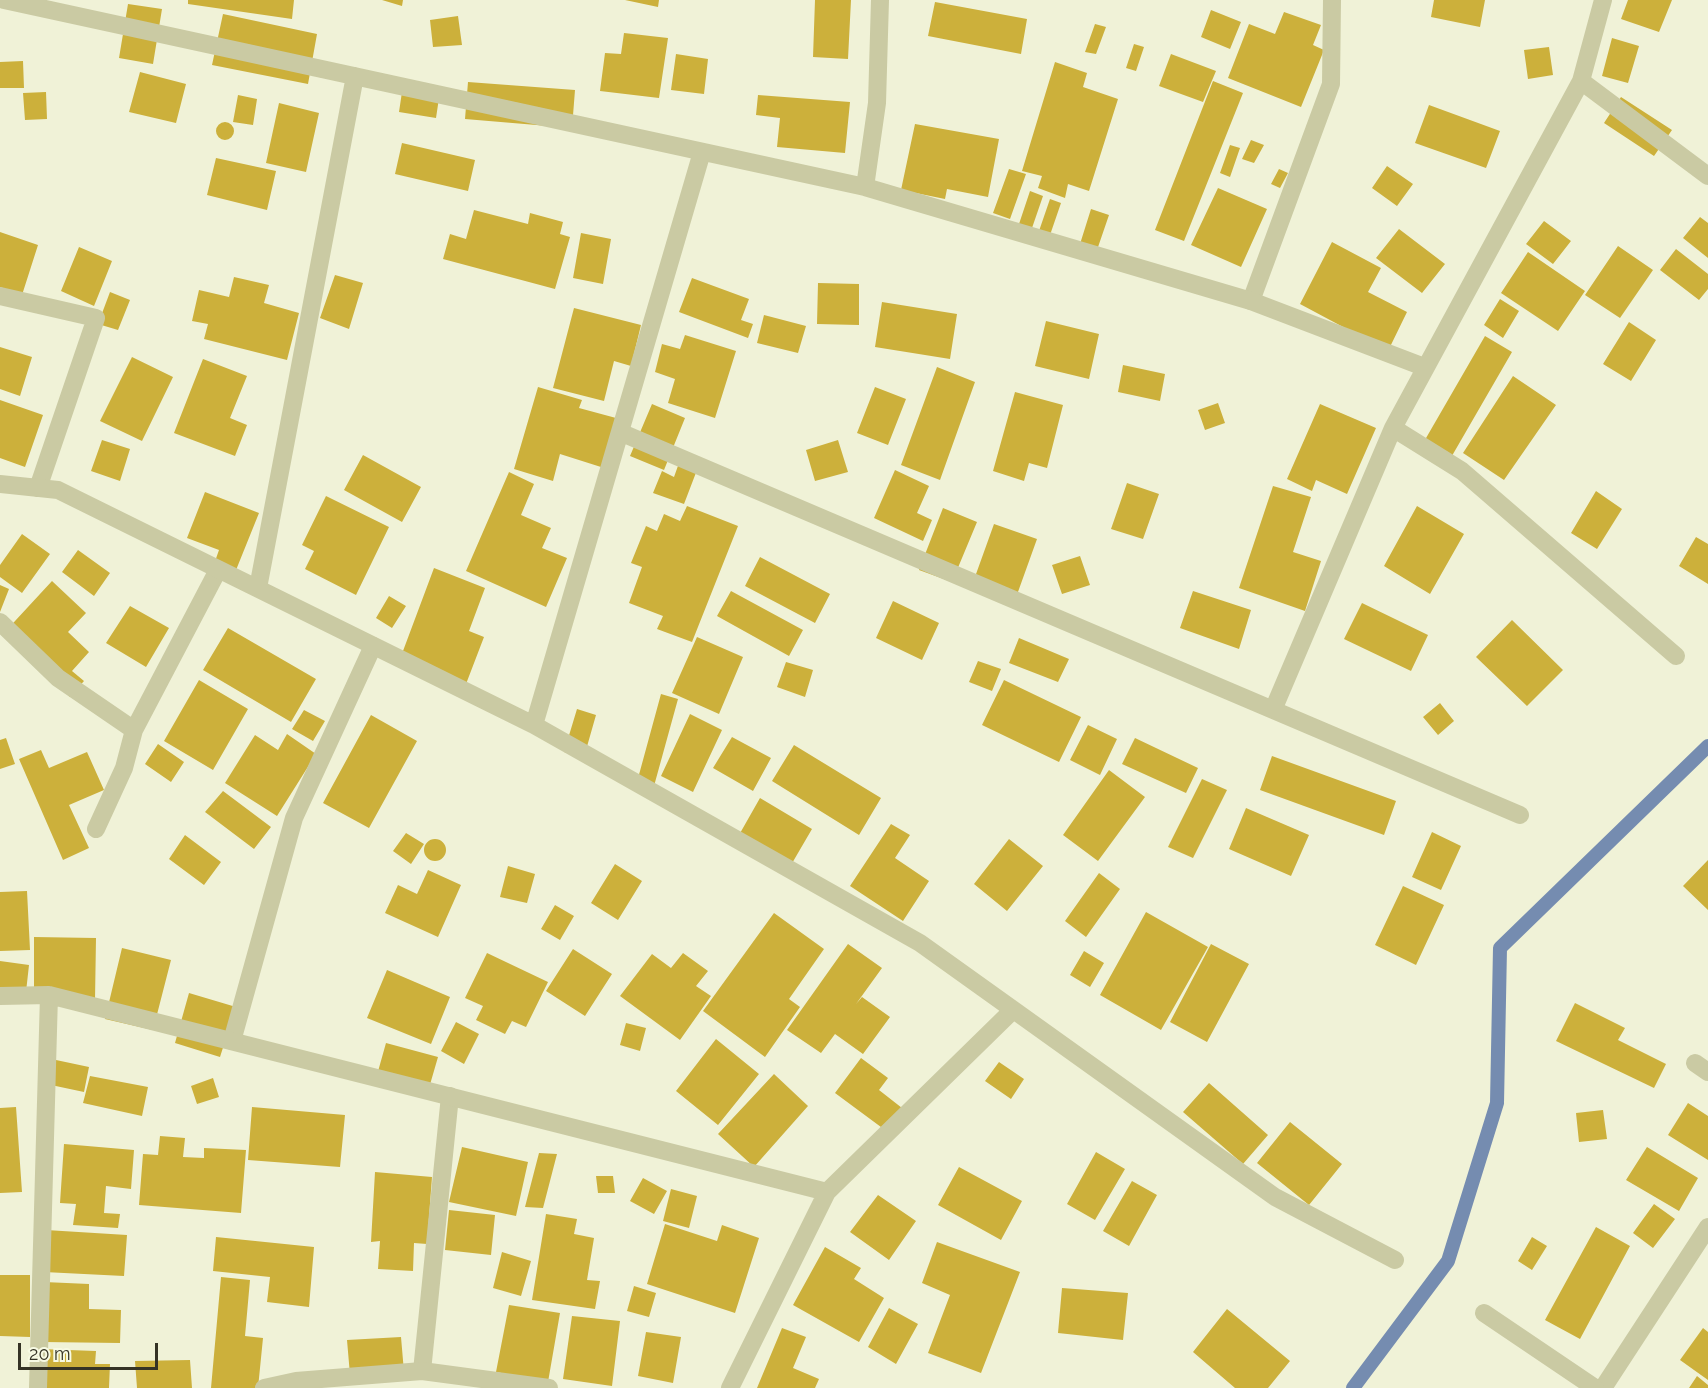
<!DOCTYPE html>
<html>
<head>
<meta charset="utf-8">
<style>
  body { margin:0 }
  #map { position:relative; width:1708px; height:1388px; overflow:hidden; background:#f0f2d7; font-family:Raleway,sans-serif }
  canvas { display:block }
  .scale { position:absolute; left:18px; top:1343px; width:140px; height:27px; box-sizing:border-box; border:3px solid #353325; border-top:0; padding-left:8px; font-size:18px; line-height:21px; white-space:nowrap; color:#353325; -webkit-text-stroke:4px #f7fae3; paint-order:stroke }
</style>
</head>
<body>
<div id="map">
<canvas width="1708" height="1388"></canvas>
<div class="scale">20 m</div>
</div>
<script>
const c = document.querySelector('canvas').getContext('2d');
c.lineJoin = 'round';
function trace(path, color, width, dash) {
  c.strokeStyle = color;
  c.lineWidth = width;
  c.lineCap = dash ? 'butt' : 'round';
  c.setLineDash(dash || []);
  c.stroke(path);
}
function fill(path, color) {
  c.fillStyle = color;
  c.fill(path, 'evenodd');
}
trace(new Path2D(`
  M1353 1388 1448 1261 1497 1103 1500 948 1708 746`), '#758cb0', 14);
fill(new Path2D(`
  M188 0H294L292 19 188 4Z
  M382 0H403L402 6Z
  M625 0H659L658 7Z
  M815 0H851L848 59 813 57Z
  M1434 0H1485L1480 27 1431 17Z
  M1628 0H1672L1659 32 1621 19Z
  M935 2 1027 19 1021 54 928 36Z
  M128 4 162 9 153 64 119 58Z
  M1211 10 1241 22 1230 49 1201 37Z
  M1284 12 1321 25 1313 45 1324 50 1301 107 1228 78 1249 24 1275 34Z
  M223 14 317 34 308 84 212 65Z
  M458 16 462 45 433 47 430 20Z
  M1095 24 1106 27 1096 54 1085 52Z
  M624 33 668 38 659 98 600 91 605 53 621 54Z
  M1612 38 1639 46 1628 83 1602 76Z
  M1134 44 1144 47 1136 71 1126 68Z
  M1549 47 1553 75 1528 79 1524 50Z
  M676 54 708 59 704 94 671 90Z
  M1171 54 1216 71 1203 102 1159 86Z
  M23 61 24 88H0V62Z
  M1055 62 1087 73 1083 87 1118 99 1089 191 1068 184 1065 198 1038 188 1042 176 1022 171Z
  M140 72 186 84 176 123 129 112Z
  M1213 81 1243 93 1184 241 1155 230Z
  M468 82 575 90 572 128 465 119Z
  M46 92 47 119 25 120 23 93Z
  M402 92 439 98 436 118 399 112Z
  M238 95 257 99 253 125 233 122Z
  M758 95 850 102 845 153 777 147 780 118 756 115Z
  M1621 97 1672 130 1654 156 1604 123Z
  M279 103 319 113 306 172 266 163Z
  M1429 105 1500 131 1486 168 1415 143Z
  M216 131a9 9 0 1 1 18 0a9 9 0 1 1-18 0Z
  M915 124 999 139 988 197 947 189 945 199 901 190Z
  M1251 140 1264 145 1254 163 1242 159Z
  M402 143 475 160 468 191 395 174Z
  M1230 145 1240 148 1230 177 1220 173Z
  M216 158 276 171 267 210 207 195Z
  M1387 166 1413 184 1397 206 1372 188Z
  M1009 169 1026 174 1010 219 993 213Z
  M1279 169 1288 173 1280 188 1271 184Z
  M1218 188 1267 209 1241 267 1191 245Z
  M1030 191 1043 196 1032 228 1019 224Z
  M1050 199 1061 203 1050 235 1039 231Z
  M1091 209 1109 215 1097 250 1080 244Z
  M474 210 528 224 530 213 563 222 560 234 570 237 555 289 443 259 450 234 466 239Z
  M1700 217 1708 223V258L1683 238Z
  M1544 221 1571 241 1553 264 1526 244Z
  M1399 229 1445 264 1422 293 1376 258Z
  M0 232 38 245 22 295 0 287Z
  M581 233 611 239 603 284 573 278Z
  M1332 242 1381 268 1368 292 1407 312 1388 351 1300 304Z
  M1618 246 1653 270 1620 318 1585 295Z
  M79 247 112 261 94 306 61 291Z
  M1676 249 1708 274V289L1699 300 1660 270Z
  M1528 252 1585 291 1558 331 1501 293Z
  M335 275 363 283 349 329 320 318Z
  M234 277 269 285 264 303 299 313 287 360 204 339 208 324 192 321 199 290 229 297Z
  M692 278 749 299 741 320 753 324 748 338 679 312Z
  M818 283 859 284V325L817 324Z
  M110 292 130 300 118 330 98 324Z
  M1500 299 1519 311 1503 338 1484 325Z
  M882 302 957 314 950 359 875 347Z
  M574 308 641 325 631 366 614 361 604 401 553 388Z
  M764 315 806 326 798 353 757 343Z
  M1046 321 1099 334 1089 379 1035 366Z
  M1629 322 1656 340 1631 381 1603 364Z
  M685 335 736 351 715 418 668 403 675 379 655 372 662 344 680 349Z
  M1485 336 1512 352 1449 461 1422 445Z
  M0 347 32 357 20 396 0 389Z
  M132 357 173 377 142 441 100 421Z
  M203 359 247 376 230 418 247 425 235 456 174 433Z
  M1123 365 1165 374 1160 401 1118 392Z
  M937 367 975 382 940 480 901 465Z
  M1513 376 1556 405 1504 480 1463 453Z
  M538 387 582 400 579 408 616 418 601 467 560 454 553 481 514 469Z
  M875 387 906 399 888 445 857 433Z
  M1015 392 1063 405 1047 468 1029 463 1024 481 993 471Z
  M0 400 43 415 25 467 0 458Z
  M1218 403 1225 423 1205 430 1198 410Z
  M652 404 685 418 664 470 630 456Z
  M1320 404 1376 428 1347 494 1316 480 1312 491 1287 479Z
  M102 440 130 449 120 481 91 471Z
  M838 440 848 472 815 481 806 450Z
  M363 455 421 487 402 522 344 490Z
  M679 463 697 470 684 504 653 493 662 471 674 477Z
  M895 470 929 486 917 513 932 520 923 541 874 518Z
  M509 472 534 484 521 515 551 528 542 548 567 558 546 607 466 571Z
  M1127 483 1159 494 1143 539 1111 529Z
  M1273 486 1311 497 1293 552 1321 561 1305 611 1239 588Z
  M1596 491 1622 509 1597 549 1571 533Z
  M205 492 259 513 234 575 213 567 219 550 187 538Z
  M326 496 389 527 356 595 305 569 314 551 302 545Z
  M687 506 738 526 692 642 657 629 663 616 629 603 642 567 631 563 646 526 657 531 664 514 680 521Z
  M1417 506 1464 534 1430 594 1384 566Z
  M943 508 977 522 952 582 919 570Z
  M994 524 1037 539 1014 603 971 588Z
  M22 534 50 554 22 593 0 577V565Z
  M1696 537 1708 544V584L1679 566Z
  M78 550 110 573 94 596 62 572Z
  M1080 556 1090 585 1062 594 1052 565Z
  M760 557 830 594 815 623 745 586Z
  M434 568 485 588 469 631 484 637 466 684 400 659Z
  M52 581 86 613 68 632 89 652 72 671 84 681 70 697 3 634Z
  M0 585 9 589 0 612Z
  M731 591 803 630 789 656 717 616Z
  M1193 591 1251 610 1239 649 1180 628Z
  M389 596 406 606 392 628 376 618Z
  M893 601 939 623 922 660 876 638Z
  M1362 603 1428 635 1411 671 1344 639Z
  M130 606 169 628 146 667 106 643Z
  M1512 620 1563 670 1527 706 1476 657Z
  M228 628 316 679 291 722 203 670Z
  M697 637 743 657 719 714 672 693Z
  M1019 638 1069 659 1058 682 1009 663Z
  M978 661 1001 669 992 691 969 682Z
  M786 662 813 670 805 697 777 687Z
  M199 680 248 709 213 770 164 741Z
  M1004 680 1081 717 1059 762 982 725Z
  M661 694 678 699 654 786 637 782Z
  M1440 703 1454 721 1438 735 1423 717Z
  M577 709 596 715 584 757 564 752Z
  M304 710 325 721 313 741 292 729Z
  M690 714 722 730 693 792 661 776Z
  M371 715 417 741 369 828 323 803Z
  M1088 725 1117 739 1100 775 1070 760Z
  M287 734 316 754 277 816 225 783 255 735 278 750Z
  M732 737 771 758 753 791 713 768Z
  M6 738 15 764 0 769V740Z
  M1135 738 1198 768 1186 793 1122 764Z
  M158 744 184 762 171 782 145 764Z
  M794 745 881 798 859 835 772 781Z
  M41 750 49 768 87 752 104 790 69 805 89 848 63 860 19 759Z
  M1272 756 1396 801 1384 835 1260 790Z
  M1109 770 1145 797 1098 861 1063 835Z
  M1202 779 1227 790 1193 858 1168 847Z
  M223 791 271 827 254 849 205 812Z
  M760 798 812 829 791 865 739 835Z
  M1246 808 1309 835 1291 876 1229 849Z
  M891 824 910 835 895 858 929 881 903 921 850 886Z
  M1432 832 1461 846 1441 890 1412 877Z
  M406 833 424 844 411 864 393 851Z
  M185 835 221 862 204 885 169 859Z
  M1009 839 1043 866 1007 911 974 884Z
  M424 850a11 11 0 1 1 22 0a11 11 0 1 1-22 0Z
  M1708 860V910L1683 886Z
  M615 864 642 881 618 920 591 903Z
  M508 866 535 874 527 903 500 897Z
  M428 870 461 885 438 937 385 913 398 885 417 894Z
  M1099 873 1120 889 1086 937 1065 921Z
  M1403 886 1444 905 1416 965 1375 945Z
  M27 891 30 950 0 951V892Z
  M555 905 574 916 560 940 541 929Z
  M1146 912 1208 947 1161 1030 1100 995Z
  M774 913 824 949 789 999 800 1007 765 1057 703 1011Z
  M34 937 96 938 95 1000 34 1002Z
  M848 944 882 968 856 1004 862 997 890 1017 863 1054 835 1034 821 1053 787 1030Z
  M1211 944 1249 964 1207 1042 1170 1022Z
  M122 948 171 960 153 1030 105 1019Z
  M573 949 612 974 585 1016 546 991Z
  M1084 951 1104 963 1090 987 1070 975Z
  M487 953 548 982 526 1027 512 1021 505 1034 476 1020 483 1006 465 998Z
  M683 953 708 971 696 986 711 996 680 1040 620 996 652 954 671 968Z
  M0 961 29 965 25 1001 0 998Z
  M387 970 450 997 431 1044 367 1018Z
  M189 993 236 1007 220 1057 175 1043Z
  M1575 1003 1625 1028 1618 1040 1666 1064 1654 1088 1556 1041Z
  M456 1022 479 1034 464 1064 441 1051Z
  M626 1023 646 1028 640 1051 620 1045Z
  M716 1039 759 1074 718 1125 676 1091Z
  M386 1043 438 1057 429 1088 377 1075Z
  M861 1058 888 1078 879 1090 902 1108 885 1130 835 1093Z
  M56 1060 89 1067 84 1092 51 1085Z
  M999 1062 1024 1079 1011 1099 985 1081Z
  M774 1074 808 1106 754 1167 718 1134Z
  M90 1076 148 1087 142 1116 83 1103Z
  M213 1078 219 1097 197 1104 191 1086Z
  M1209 1083 1268 1135 1243 1164 1183 1112Z
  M1688 1103 1708 1116V1160L1668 1135Z
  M16 1107 22 1192 0 1193V1108Z
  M252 1107 345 1115 340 1167 248 1160Z
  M1603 1110 1607 1139 1579 1142 1576 1113Z
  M1290 1122 1342 1164 1309 1205 1257 1163Z
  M160 1136 185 1138 183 1157 204 1158V1148L246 1150 241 1213 139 1205 143 1154 158 1155Z
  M64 1144 134 1150 131 1189 106 1186 104 1213 120 1214 118 1228 73 1225 76 1204 60 1203Z
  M462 1147 528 1162 516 1216 449 1202Z
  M1647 1147 1698 1178 1679 1211 1626 1180Z
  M1096 1152 1125 1169 1095 1220 1067 1204Z
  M539 1153 557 1154 543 1208 525 1207Z
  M959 1167 1022 1201 1001 1240 938 1205Z
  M375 1172 432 1177 427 1244 414 1243 413 1271 378 1269 380 1241 371 1242Z
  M596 1176H613L615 1193H598Z
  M643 1178 667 1191 654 1214 630 1201Z
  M1132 1181 1157 1195 1129 1246 1103 1231Z
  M671 1189 697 1196 689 1228 663 1221Z
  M878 1195 916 1221 889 1260 850 1232Z
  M1654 1204 1675 1219 1653 1248 1633 1233Z
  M449 1210 495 1215 491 1255 445 1250Z
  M546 1214 577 1219 574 1234 594 1238 587 1280 600 1281 595 1309 532 1300Z
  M665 1224 717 1241 722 1225 759 1238 735 1313 647 1284Z
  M1596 1227 1630 1246 1580 1339 1545 1320Z
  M46 1230 127 1235 124 1276 44 1272Z
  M216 1237 314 1247 309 1307 267 1302 270 1277 213 1271Z
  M1532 1237 1547 1246 1532 1270 1518 1261Z
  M937 1242 1020 1272 981 1373 928 1353 950 1295 922 1283Z
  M825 1247 861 1268 854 1279 884 1298 859 1342 793 1305Z
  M502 1252 531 1261 521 1296 493 1288Z
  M0 1275H30V1337L0 1336Z
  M221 1277 250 1280 245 1336 263 1338 258 1388H211Z
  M44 1282 89 1284V1309L121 1310 120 1343 43 1342Z
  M634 1286 656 1293 649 1317 627 1311Z
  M1062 1288 1128 1293 1123 1340 1058 1333Z
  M509 1305 560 1313 548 1382 496 1372Z
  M889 1308 918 1324 896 1364 868 1347Z
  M1227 1309 1290 1361 1268 1388H1235L1193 1352Z
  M572 1316 620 1321 612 1386 563 1379Z
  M782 1328 806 1337 793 1368 819 1379 815 1388H757Z
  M1703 1328 1708 1332V1380L1680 1360Z
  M646 1332 681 1337 673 1383 638 1376Z
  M401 1337 404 1372 350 1375 347 1340Z
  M40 1349 96 1351 95 1364H110L109 1388H39Z
  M190 1360 192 1388H137L135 1361Z
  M1697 1376 1708 1385V1388H1689Z`), '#ccb03b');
trace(new Path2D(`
  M0 296 96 318 38 488
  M1251 301 1331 84 1332 0
  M0 622 58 678 134 730
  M96 829 124 768 134 730 218 570
  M232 1041 294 818 373 646
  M1695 1063 1708 1072
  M422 1371 450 1096
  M1603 1388 1708 1227`), '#cacaa3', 18);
trace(new Path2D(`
  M4 0 865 187 1251 301 1424 367
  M1581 81 1708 176
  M865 187 877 103 880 0
  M1393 428 1462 471 1676 656
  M622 433 1520 815
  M0 484 58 490 534 725 920 943 1275 1197 1395 1260
  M258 588 355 76
  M1273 710 1393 428 1581 81 1603 0
  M534 725 702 152
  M0 996 49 995 827 1192
  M1484 1313 1595 1388
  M38 1388 49 995
  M264 1388 296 1381 422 1371 549 1388
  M730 1388 827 1192 1013 1010`), '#cacaa3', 18);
</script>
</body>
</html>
